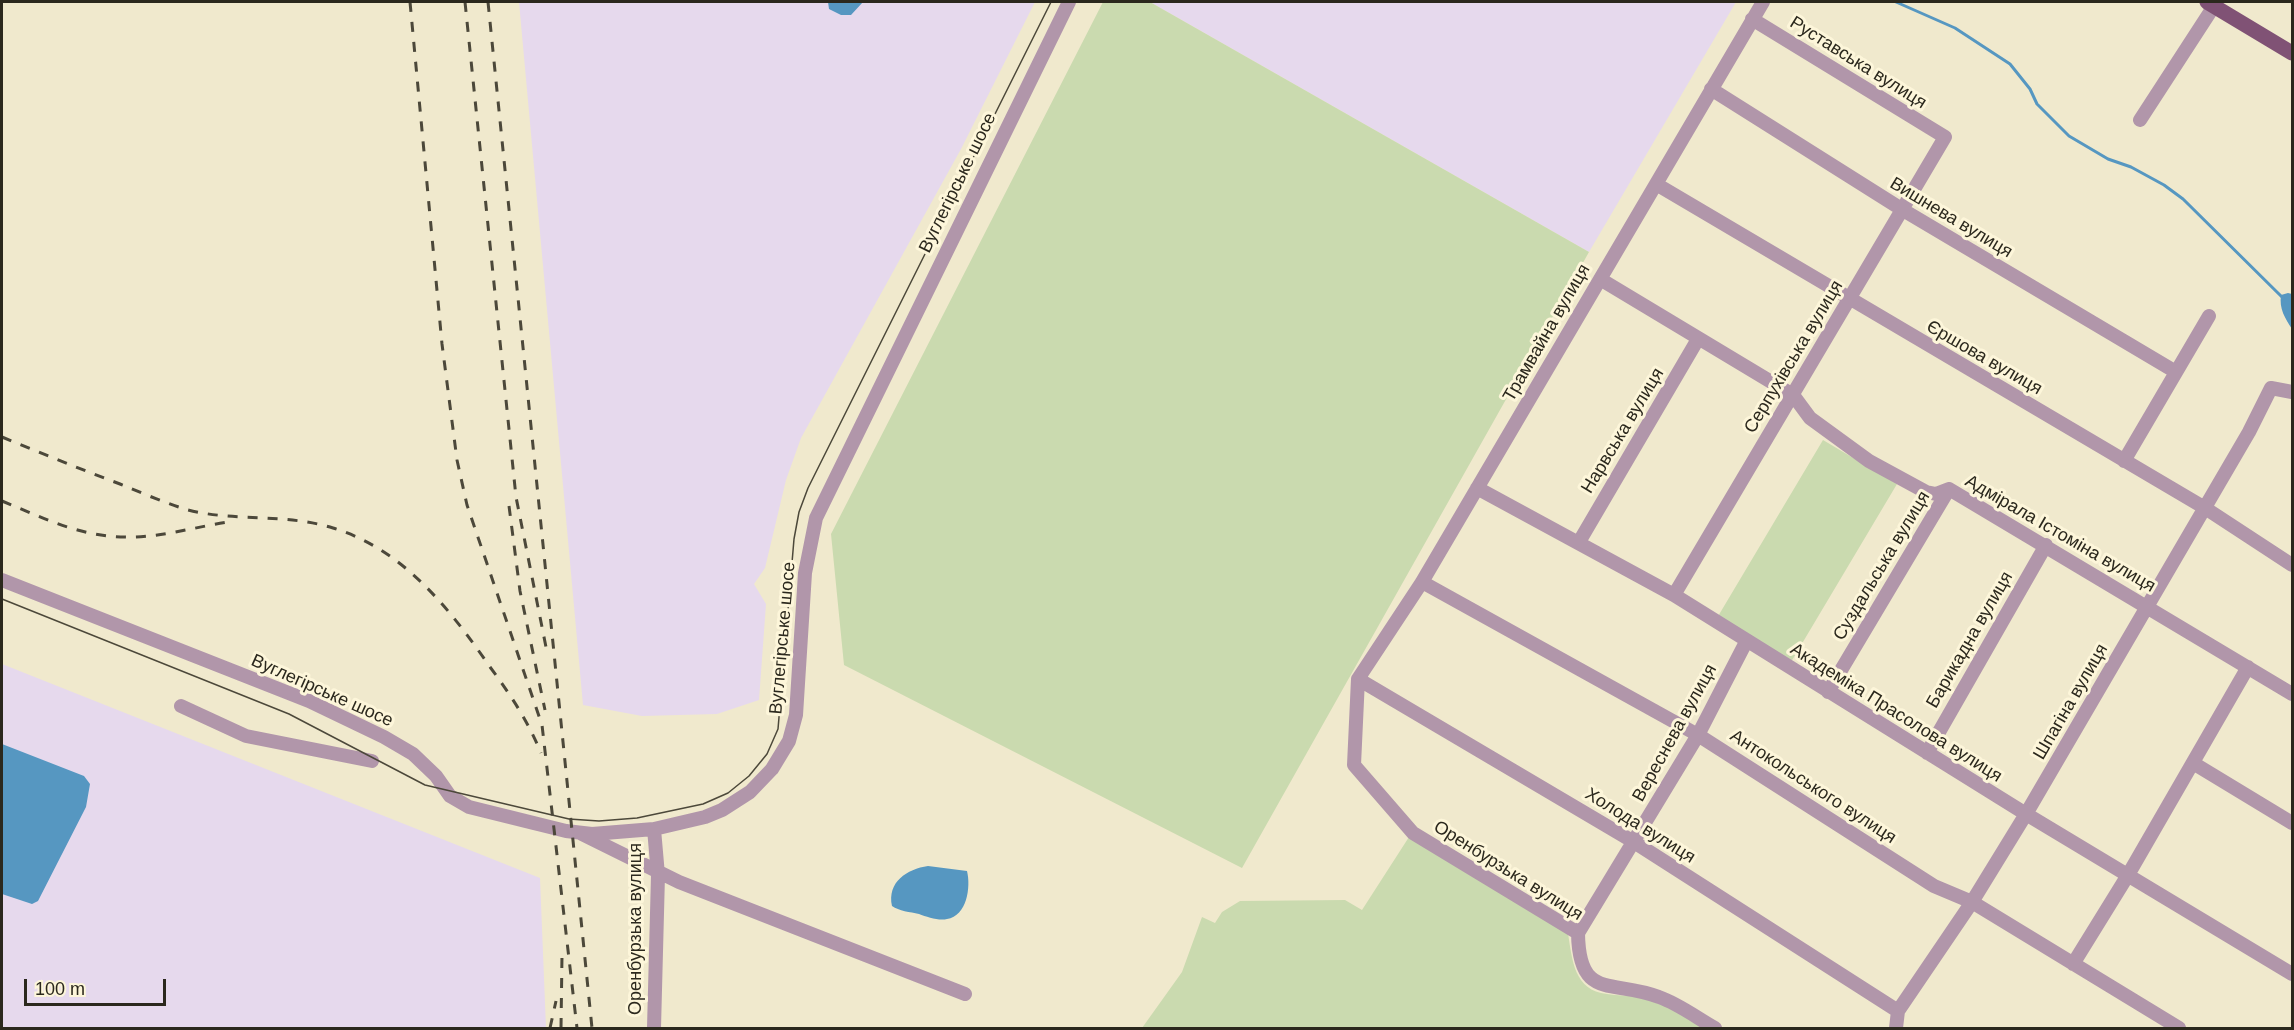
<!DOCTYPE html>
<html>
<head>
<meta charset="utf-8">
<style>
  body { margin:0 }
  #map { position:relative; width:2294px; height:1030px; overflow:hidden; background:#f0e9cd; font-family:Helvetica,sans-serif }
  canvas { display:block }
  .frame { position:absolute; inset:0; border:3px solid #2b281d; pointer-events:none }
  .scale { position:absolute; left:24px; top:979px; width:142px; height:27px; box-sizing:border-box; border:3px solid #2b281d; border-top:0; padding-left:8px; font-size:18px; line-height:21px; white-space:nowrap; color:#2b281d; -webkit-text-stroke:4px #fdf6da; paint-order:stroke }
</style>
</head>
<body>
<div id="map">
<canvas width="2294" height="1030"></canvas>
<div class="frame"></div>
<div class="scale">100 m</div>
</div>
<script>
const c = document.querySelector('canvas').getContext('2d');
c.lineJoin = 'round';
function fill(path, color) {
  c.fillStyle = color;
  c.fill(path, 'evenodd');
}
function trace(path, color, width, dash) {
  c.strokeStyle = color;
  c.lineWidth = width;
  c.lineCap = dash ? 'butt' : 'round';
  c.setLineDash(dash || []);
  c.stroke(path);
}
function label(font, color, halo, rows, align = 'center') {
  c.font = font + ' Helvetica,sans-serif';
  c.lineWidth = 6;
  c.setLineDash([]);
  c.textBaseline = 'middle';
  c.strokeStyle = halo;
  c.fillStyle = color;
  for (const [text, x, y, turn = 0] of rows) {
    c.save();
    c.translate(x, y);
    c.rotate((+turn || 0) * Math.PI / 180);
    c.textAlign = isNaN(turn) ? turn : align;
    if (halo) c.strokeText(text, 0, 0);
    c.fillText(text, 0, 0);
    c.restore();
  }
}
fill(new Path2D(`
  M519 2H1035L961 149 801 438 786 480 765 568 754 584 766 604 759 700 717 714 642 716 583 705Z
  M1150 2H1736L1589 252Z
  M2 664 540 878 546 1028H2Z`), '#e6d9ed');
fill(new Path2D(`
  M1103 2H1150L1589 252 1242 868 844 665 831 534Z
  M1823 440 1897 484 1791 662 1717 618Z
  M1409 837 1568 933C1572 959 1574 991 1607 994 1617 996 1629 995 1639 997 1664 1002 1686 1017 1708 1028H1142L1182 972 1202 917 1215 923 1222 912 1240 901 1345 900 1362 910Z`), '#cadaaf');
fill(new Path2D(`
  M828 2H863L851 15H841L829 9Z
  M2288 293 2292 294V329C2285 318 2279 309 2281 295Z
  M2 744 84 776 90 784 86 807 38 901 32 904 2 894Z
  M928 866 967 871C971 887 967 916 947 919 939 921 927 917 919 914 910 912 899 911 892 906 887 882 907 869 928 866Z`), '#5697c1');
trace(new Path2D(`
  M1896 2 1955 28 2010 64 2030 89 2037 104 2069 136 2108 159 2131 167 2164 185 2183 199 2283 298`), '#5697c1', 3);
trace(new Path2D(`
  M1711 89 1903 210 2176 372
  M2140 120 2214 6
  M1656 184 2205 508 2292 565
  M1600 279 1793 395 1810 418 1869 461 1926 492 1936 494 1949 489
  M2124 461 2209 316
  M1477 488 1674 595 2026 814 2292 974
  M1949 489 2292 694
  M1579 542 1698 339
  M2 580 309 701 384 737 413 754 436 776 450 796 469 807 566 831 592 834 654 829 705 817 722 810 750 792 772 769 789 741 796 715 805 573 816 518 1069 2
  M1422 582 1698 735 1934 886 1972 902 2179 1028
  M1674 595 1945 137 1752 19
  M1358 679 1422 582 1763 2
  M1358 679 1634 842 1898 1011
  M1358 679 1354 765 1413 833 1578 933C1579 1001 1612 979 1659 997 1679 1004 1697 1018 1715 1028
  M1828 692 1949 489
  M181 706 246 736 372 761
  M1927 753 2046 545
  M2193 763 2292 823
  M654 829 658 875 654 1028
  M582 834 679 882 965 994
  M1578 933 1698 735 1746 642
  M2073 964 2128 875 2248 667
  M1896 1028 1898 1011 1972 902 2026 814 2249 432 2271 388 2292 392`), '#b196aa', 14);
trace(new Path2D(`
  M2207 2 2292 53`), '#805275', 15);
trace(new Path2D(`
  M2 599 289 714 425 785 569 819 599 821 637 818 703 804 728 793 749 776 767 754 778 729 794 539 799 512 808 488 1051 2`), '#4c483a', 1.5);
trace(new Path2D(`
  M410 2 442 344 457 460 467 505 542 725 577 1028
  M465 2 516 497 547 652
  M488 2 592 1028
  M2 437C41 453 80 469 120 484 142 493 165 503 188 510 236 522 285 513 333 528 403 549 450 609 490 667 510 694 528 721 541 753
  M2 501C41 517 81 537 125 537 161 538 198 526 234 521
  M509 506 520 591 545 710
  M550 1028 556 1001
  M561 1028 562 955`), '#4c483a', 3, [10, 10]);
label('18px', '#2b281d', '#fdf6da', [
  ["Руставська вулиця",1858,63,32],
  ["Вуглегірське шосе",958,183,-64],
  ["Вишнева вулиця",1951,218,31],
  ["Трамвайна вулиця",1547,333,-60],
  ["Серпухівська вулиця",1794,357,-59],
  ["Єршова вулиця",1984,358,30],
  ["Нарвська вулиця",1623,431,-59],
  ["Адмірала Істоміна вулиця",2060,534,30],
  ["Суздальська вулиця",1882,566,-59],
  ["Вуглегірське шосе",783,638,-85],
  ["Барикадна вулиця",1970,640,-60],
  ["Вуглегірське шосе",322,691,24],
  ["Шпагіна вулиця",2071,702,-60],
  ["Академіка Прасолова вулиця",1896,713,32],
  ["Вереснева вулиця",1675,733,-61],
  ["Антокольського вулиця",1813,787,33],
  ["Холода вулиця",1640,826,32],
  ["Оренбурзька вулиця",1508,871,32],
  ["Оренбурзька вулиця",636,929,-90]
]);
</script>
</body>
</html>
